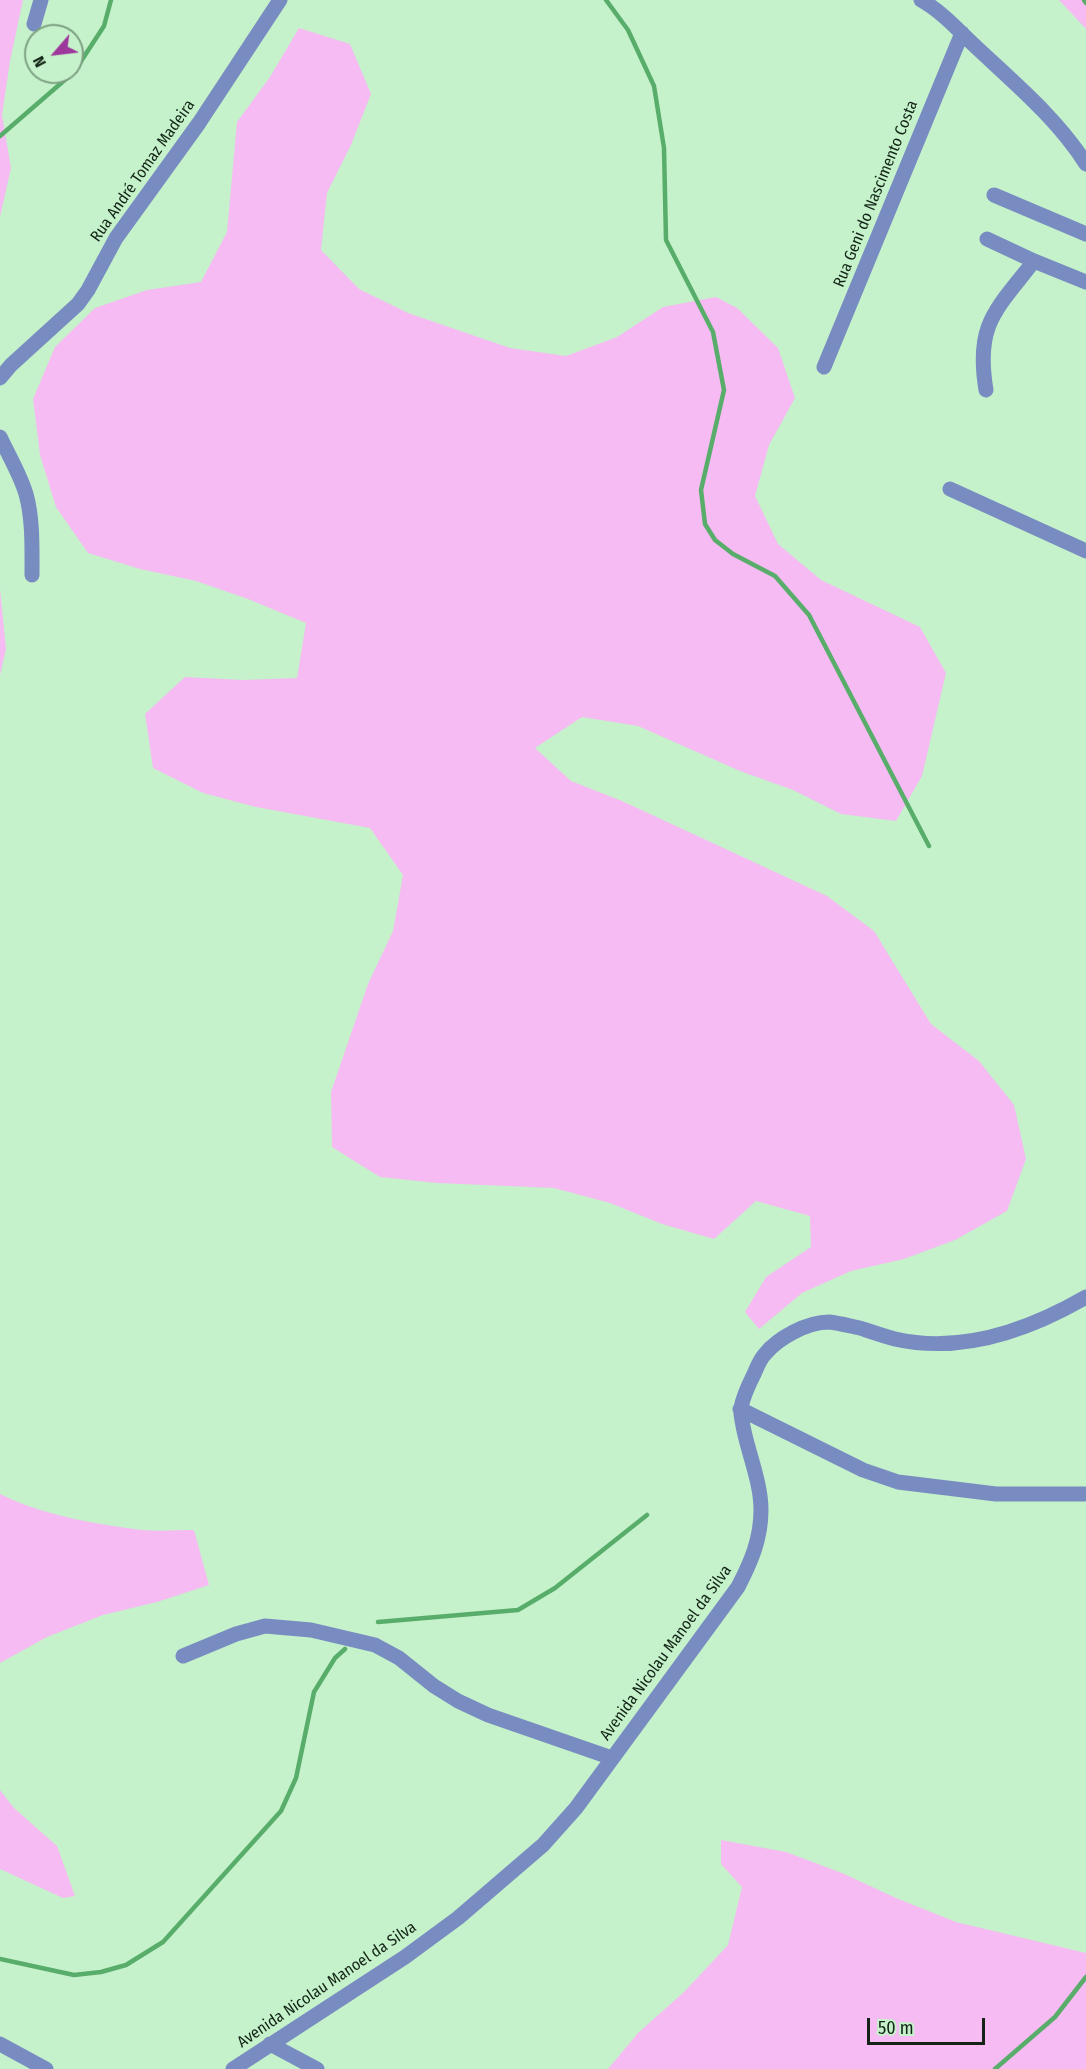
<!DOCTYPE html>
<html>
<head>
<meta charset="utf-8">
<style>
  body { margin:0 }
  #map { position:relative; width:1086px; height:2069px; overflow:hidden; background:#c5f2cb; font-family:"Fira Sans Condensed",sans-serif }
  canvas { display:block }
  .north { position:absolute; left:24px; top:24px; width:60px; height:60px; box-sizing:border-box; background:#c5f2cb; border:2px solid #7ea083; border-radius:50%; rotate:242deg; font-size:16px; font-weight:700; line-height:24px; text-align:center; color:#132416 }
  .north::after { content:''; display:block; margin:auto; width:21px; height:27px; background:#9d379b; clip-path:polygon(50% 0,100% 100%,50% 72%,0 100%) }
  .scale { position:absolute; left:867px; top:2018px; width:118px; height:27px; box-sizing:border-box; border:3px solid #132416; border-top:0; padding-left:8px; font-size:18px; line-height:21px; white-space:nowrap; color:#132416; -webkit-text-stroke:4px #c5f2cb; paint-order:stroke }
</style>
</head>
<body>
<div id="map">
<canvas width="1086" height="2069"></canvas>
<div class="north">N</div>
<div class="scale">50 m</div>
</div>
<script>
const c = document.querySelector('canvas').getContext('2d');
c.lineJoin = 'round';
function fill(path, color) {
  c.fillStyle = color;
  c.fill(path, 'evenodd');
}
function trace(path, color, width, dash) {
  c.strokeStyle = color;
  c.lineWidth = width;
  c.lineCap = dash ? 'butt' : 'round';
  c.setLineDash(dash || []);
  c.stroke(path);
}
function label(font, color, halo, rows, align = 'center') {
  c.font = font + ' "Fira Sans Condensed",sans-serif';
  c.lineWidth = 6;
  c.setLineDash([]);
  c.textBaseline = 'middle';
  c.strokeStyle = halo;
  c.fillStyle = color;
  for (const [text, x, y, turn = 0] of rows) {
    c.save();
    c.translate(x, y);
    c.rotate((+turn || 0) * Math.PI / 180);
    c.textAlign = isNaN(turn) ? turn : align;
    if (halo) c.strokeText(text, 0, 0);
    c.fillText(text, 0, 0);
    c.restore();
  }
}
fill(new Path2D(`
  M0 0H23L10 61 2 115 11 168 0 217Z
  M1059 0H1086V29Z
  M299 28 350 44 371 94 351 145 327 193 321 250 359 289 408 313 510 348 566 356 617 337 663 307 716 297 737 308 778 348 795 398 769 445 755 496 778 544 821 580 920 627 946 673 922 776 896 821 841 814 793 790 740 771 638 726 582 717 535 748 571 781 622 801 827 896 874 931 931 1024 979 1061 1014 1105 1026 1159 1007 1211 955 1240 904 1259 851 1271 802 1293 759 1329 745 1312 766 1277 811 1247 810 1216 756 1201 714 1239 662 1224 610 1203 554 1188 437 1183 380 1177 332 1147 331 1092 368 984 393 931 403 875 370 828 256 807 203 793 153 768 145 714 185 677 243 680 297 678 306 623 248 599 196 581 140 569 88 553 56 507 40 455 33 399 55 347 95 308 147 290 201 282 227 232 237 122 270 77Z
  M0 589 6 649 0 675Z
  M0 1494C40 1514 89 1523 134 1529 153 1532 174 1530 194 1530L209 1585 157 1602 103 1615 47 1637 0 1663Z
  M0 1790 14 1808 57 1846 75 1896 63 1898 0 1869Z
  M721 1840 786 1852 842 1873 896 1898 956 1922 1086 1953V2069H608L638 2033 684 1992 728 1945 742 1887 721 1864Z`), '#f6bbf2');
trace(new Path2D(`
  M606 0 628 30 654 86 664 148 666 240 713 332 724 390 701 490 705 524 715 540 733 554 775 576 809 615 929 846
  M1084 0 1086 3
  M0 136 74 72 104 26 111 0
  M378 1622 518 1610 555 1588 647 1515
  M0 1959 74 1975 101 1972 126 1965 163 1942 281 1811 296 1778 314 1692 335 1658 345 1649
  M995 2069 1055 2017 1086 1977`), '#59ad6b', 4.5);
trace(new Path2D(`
  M921 0C941 11 958 30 974 45 1013 82 1057 118 1086 164
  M34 24 41 0
  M994 195 1086 234
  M987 239 1034 261
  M824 367 962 33
  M0 378 11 365 78 304 88 290 116 238 199 123 280 0
  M986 390C975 324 996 310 1034 261L1086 282
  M0 437C9 456 20 474 26 494 33 519 32 549 32 575
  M950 489 1086 551
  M740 1409 863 1470 898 1482 996 1494H1086
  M183 1656 236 1634 265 1626 311 1630 375 1645 399 1658 434 1686 458 1701 488 1715 612 1758
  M0 2044 46 2069
  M270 2044 317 2069
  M233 2069 405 1957 458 1918 543 1845 576 1808 738 1587C751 1562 761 1539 761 1510 761 1482 748 1453 743 1426 742 1420 740 1413 741 1408 743 1396 749 1384 754 1374 757 1367 760 1359 765 1354 778 1338 807 1322 829 1322 839 1323 850 1326 860 1328 872 1332 883 1336 895 1339 961 1354 1029 1330 1086 1297`), '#798cc2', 15);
label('16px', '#132416', '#c5f2cb', [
  ["Rua André Tomaz Madeira",143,171,-55],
  ["Rua Geni do Nascimento Costa",876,194,-68],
  ["Avenida Nicolau Manoel da Silva",666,1653,-54],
  ["Avenida Nicolau Manoel da Silva",327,1985,-34]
]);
</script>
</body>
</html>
